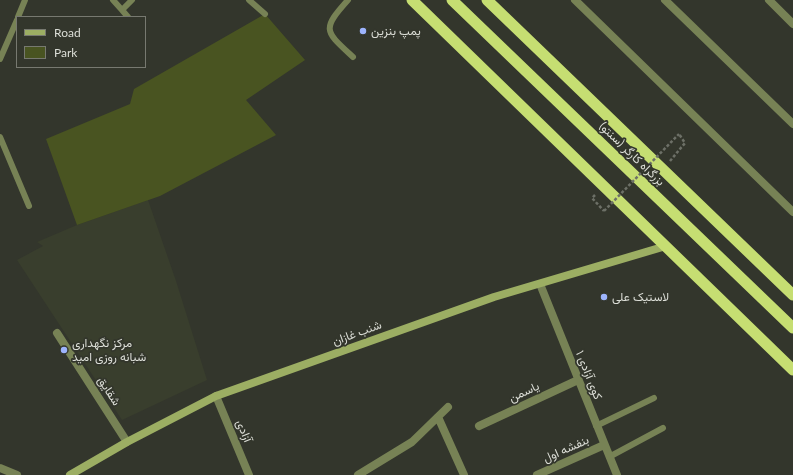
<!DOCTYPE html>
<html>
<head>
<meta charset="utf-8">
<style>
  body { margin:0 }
  #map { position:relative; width:793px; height:475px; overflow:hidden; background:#33362c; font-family:Lato,sans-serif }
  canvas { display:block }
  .legend { position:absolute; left:16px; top:16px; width:130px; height:52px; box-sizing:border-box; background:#33362c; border:1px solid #777970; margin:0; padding:5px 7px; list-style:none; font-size:12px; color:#dcded7 }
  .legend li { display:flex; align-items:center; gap:8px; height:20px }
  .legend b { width:20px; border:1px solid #777970 }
</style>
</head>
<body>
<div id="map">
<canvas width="793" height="475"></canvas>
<ul class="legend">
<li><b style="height:5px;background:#9cae63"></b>Road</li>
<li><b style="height:11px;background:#495421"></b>Park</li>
</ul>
</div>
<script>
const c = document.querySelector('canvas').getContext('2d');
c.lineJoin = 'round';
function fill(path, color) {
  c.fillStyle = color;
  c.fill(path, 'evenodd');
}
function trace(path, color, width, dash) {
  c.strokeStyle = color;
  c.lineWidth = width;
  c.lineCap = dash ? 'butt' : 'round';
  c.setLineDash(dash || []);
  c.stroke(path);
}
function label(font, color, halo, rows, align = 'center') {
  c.font = font + ' Lato,Vazirmatn,sans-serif';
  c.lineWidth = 3.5;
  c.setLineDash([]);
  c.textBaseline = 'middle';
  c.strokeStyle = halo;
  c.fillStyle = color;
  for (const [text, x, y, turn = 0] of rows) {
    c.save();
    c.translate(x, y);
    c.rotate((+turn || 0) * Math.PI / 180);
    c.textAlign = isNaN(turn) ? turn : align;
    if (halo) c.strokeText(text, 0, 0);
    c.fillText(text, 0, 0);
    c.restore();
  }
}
fill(new Path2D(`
  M148 200 176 281 207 380 122 420 17 260 43 246 37 242 77 225Z`), '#393e2d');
fill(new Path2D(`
  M265 14 305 60 246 100 276 135 160 196 77 225 46 139 130 104 134 89Z`), '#495421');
trace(new Path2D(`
  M670 161 685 143 679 134
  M595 195 592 198 604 211`), '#6d7067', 2.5, [3, 2]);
trace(new Path2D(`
  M113 0 122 10
  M249 0 265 14
  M348 0C321 30 325 31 353 57
  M18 17 25 0
  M128 17 122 10 132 0
  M0 59 17 20
  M0 137 29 206
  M596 426 654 398
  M609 457 663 428`), '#778255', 6);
trace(new Path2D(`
  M575 0 793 212
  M665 0 793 124
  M769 0 793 24
  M540 284 617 475
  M57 333 127 442
  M438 417 464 475
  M479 426 578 380
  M0 468 17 475
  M358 475 412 442 448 407
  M537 475 604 445`), '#778255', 8);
trace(new Path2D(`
  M216 396 249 475`), '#778255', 8);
trace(new Path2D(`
  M70 475 127 442 216 396 494 297 666 246`), '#9cae63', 8);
trace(new Path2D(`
  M412 0 793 370
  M452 0 793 328
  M487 0 793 295`), '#c6de72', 11);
trace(new Path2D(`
  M604 211 679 134`), '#6d7067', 2.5, [3, 2]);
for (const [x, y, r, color] of [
  [363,31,4,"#9db4fd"],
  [604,297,4,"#9db4fd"],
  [64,350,4,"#9db4fd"]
]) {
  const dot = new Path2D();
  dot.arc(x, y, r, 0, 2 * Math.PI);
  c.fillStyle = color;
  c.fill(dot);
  trace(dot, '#33362c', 1.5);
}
label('12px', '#dcded7', '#33362c', [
  ["پمپ بنزین",371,31],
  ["لاستیک علی",612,297],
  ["مرکز نگهداری",72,343],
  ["شبانه روزی امید",72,357]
], 'left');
label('12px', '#dcded7', '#33362c', [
  ["بزرگراه کارگر (سنتو)",632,154,44],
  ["شنب غازان",357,333,-20],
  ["کوی آزادی ۱",589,375,68],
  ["شقایق",109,391,57],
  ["یاسمن",524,392,-25],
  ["آزادی",244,431,68],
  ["بنفشه اول",566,449,-24]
]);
</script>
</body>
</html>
